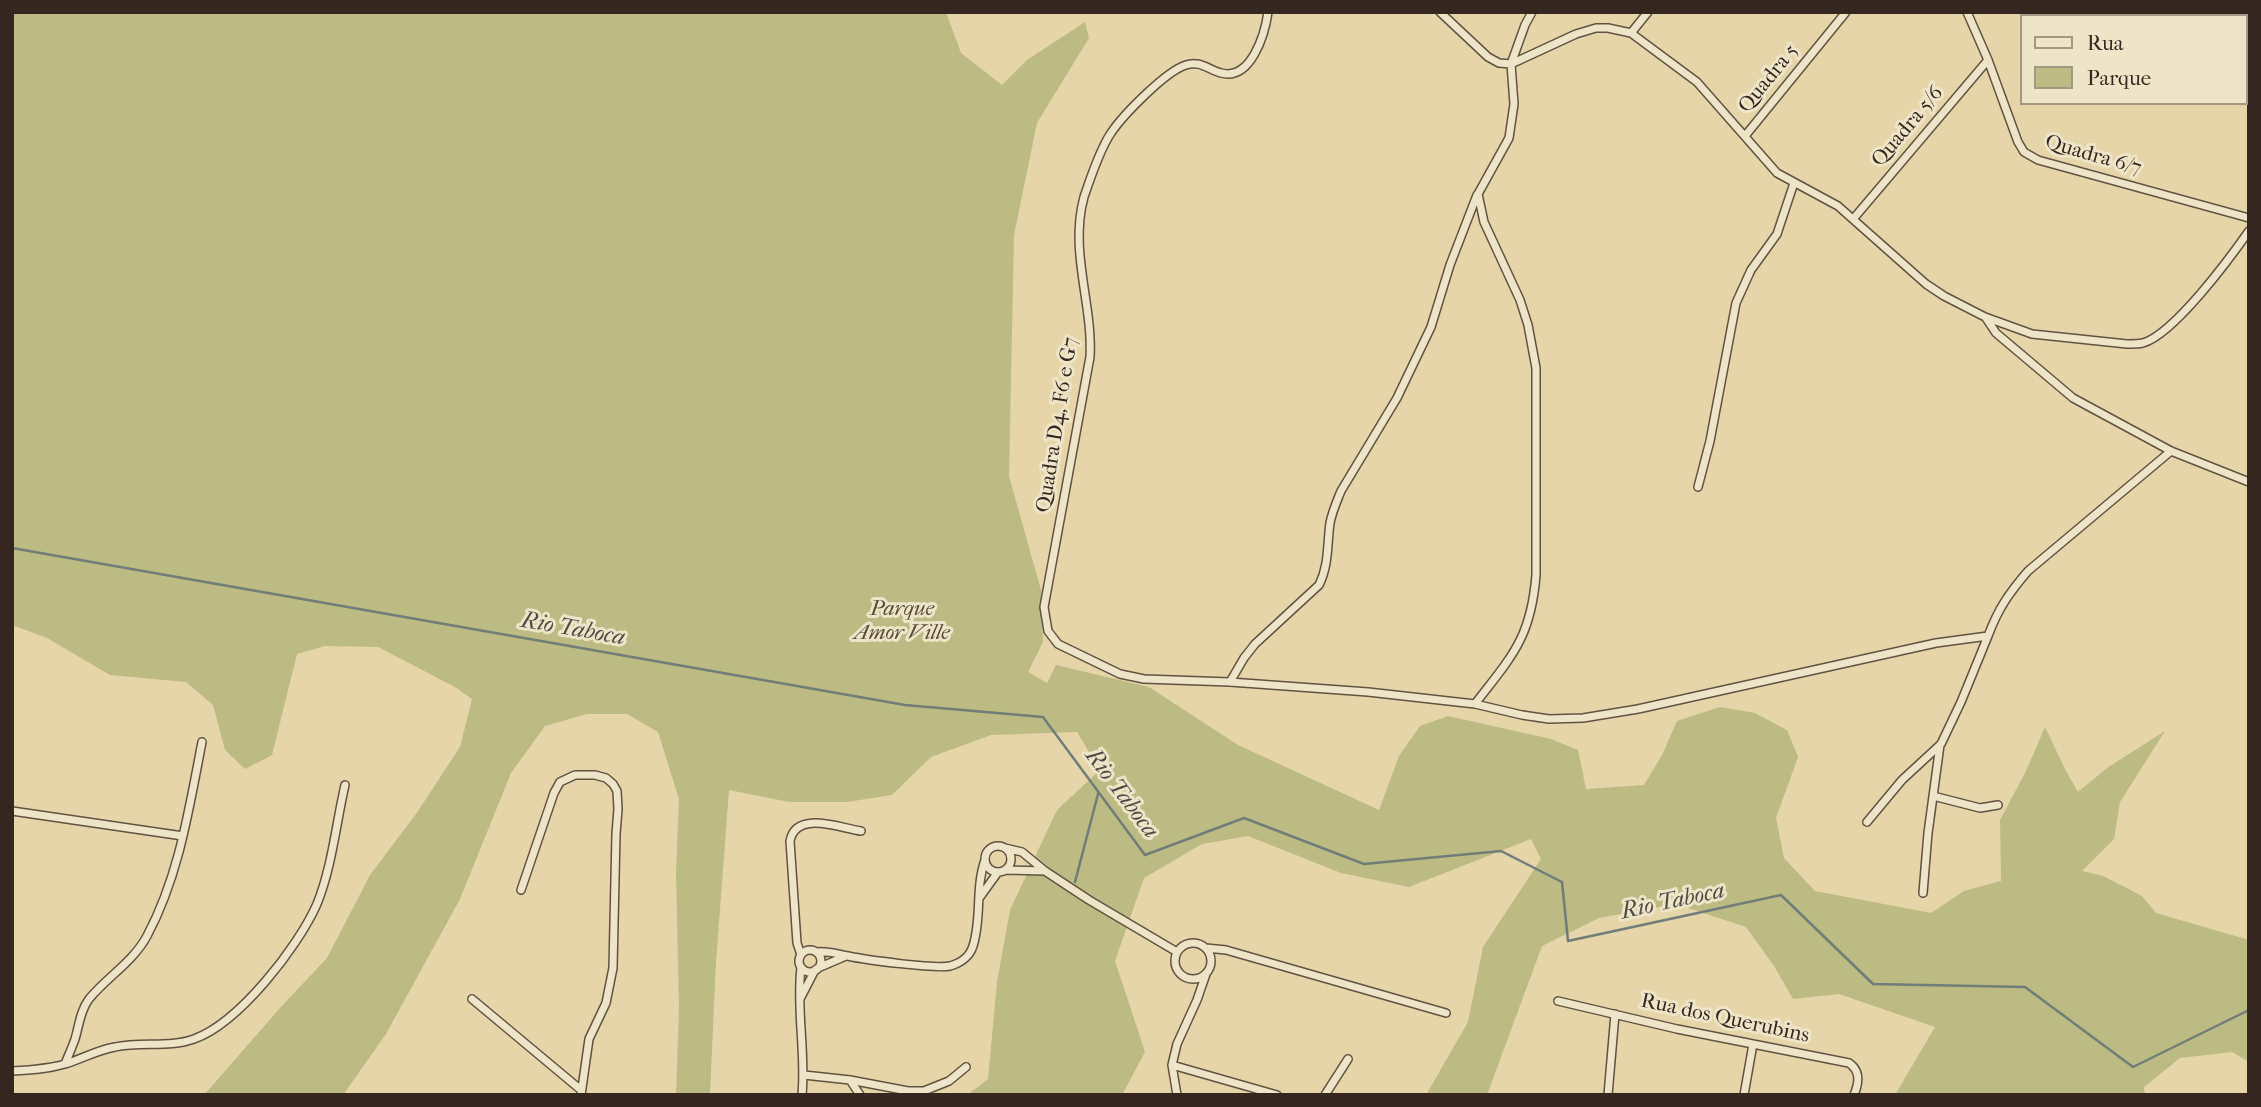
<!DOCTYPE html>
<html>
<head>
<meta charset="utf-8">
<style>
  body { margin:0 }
  #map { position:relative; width:2261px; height:1107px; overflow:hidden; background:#e5d5a9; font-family:"IM FELL French Canon",serif }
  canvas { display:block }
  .frame { position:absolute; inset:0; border:14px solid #352720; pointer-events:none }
  .legend { position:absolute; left:2020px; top:14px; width:228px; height:91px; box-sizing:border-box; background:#eee4c7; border:2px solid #a49884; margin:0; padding:9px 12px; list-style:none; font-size:21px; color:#352720 }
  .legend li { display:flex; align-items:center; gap:14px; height:35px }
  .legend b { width:35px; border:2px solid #a49884 }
</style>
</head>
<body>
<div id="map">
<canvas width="2261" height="1107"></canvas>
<div class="frame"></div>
<ul class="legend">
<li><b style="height:9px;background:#eee4c7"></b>Rua</li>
<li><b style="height:19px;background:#bcbb83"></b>Parque</li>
</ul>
</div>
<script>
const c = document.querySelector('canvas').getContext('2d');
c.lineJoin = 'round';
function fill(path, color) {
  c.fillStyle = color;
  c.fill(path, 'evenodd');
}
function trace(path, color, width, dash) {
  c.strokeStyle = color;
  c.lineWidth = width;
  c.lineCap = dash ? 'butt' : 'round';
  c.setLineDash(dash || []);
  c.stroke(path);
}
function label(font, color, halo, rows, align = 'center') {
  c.font = font + ' "IM FELL French Canon",serif';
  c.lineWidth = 6;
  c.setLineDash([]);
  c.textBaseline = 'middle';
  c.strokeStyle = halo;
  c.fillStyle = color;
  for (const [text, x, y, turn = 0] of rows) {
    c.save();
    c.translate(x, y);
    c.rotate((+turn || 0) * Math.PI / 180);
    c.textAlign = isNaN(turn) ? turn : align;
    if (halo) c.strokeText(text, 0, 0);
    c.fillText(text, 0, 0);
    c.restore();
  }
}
fill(new Path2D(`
  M12 12H946L961 53 1002 85 1027 60 1085 22 1089 38 1037 123 1014 235 1009 476 1041 590 1043 642 1028 672 1047 683 1056 665 1149 687 1238 745 1379 810 1399 756 1420 726 1448 716 1551 739 1578 750 1586 789 1644 785 1662 755 1677 721 1720 707 1755 713 1787 730 1798 757 1776 818 1784 858 1815 891 1931 913 1964 891 2001 881 2000 820 2026 771 2045 727 2066 771 2078 792 2107 768 2165 731 2120 802 2114 839 2082 871 2103 876 2142 896 2156 913 2249 940V1062L2232 1052 2180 1058 2144 1087 2145 1095H1895L1935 1027 1839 994 1793 999 1774 966 1746 927 1676 904 1599 918 1542 946 1487 1095H1426L1468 1022 1483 947 1541 859 1531 839 1409 887 1341 873 1248 836 1202 844 1144 878 1115 961 1145 1052 1122 1095H967L988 1079 997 982 1010 910 1057 810 1100 770 1077 732 991 735 931 757 892 795 847 802H789L729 790 716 962 710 1095H676L679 1008 676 873 679 799 658 732 627 714H587L545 726 511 773 460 899 386 1034 343 1095H204L280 1008 327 958 370 875 416 814 460 747 472 699 455 687 378 647 325 646 297 654 272 755 245 769 225 750 213 705 186 682 110 675 47 638 12 625Z`), '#bcbb83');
trace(new Path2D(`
  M12 548 905 705 1043 717 1145 855 1244 818 1364 864 1501 851 1562 882 1568 941 1781 895 1873 984 2025 987 2133 1067 2249 1010
  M1075 882 1098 794`), '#717d78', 2.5);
const street = new Path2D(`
  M1268 12C1265 34 1251 81 1221 73 1209 70 1200 60 1186 65 1166 71 1123 115 1111 133 1100 149 1090 179 1084 197 1069 251 1093 304 1090 357L1044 607 1048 631 1058 644 1120 674 1144 679 1230 682 1368 692 1475 704 1522 715 1549 719 1583 718 1638 709 1936 643 1988 636C1998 609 2009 593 2028 571L2171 451
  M1440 12 1488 57 1499 63 1511 64 1576 34 1596 28H1608L1631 33 1697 82 1777 173 1838 206 1926 284 1944 296 1985 317 2032 334 2127 344C2132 344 2138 344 2143 343 2174 334 2230 258 2249 231
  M1967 12 1988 60 2018 142 2024 152 2038 160 2249 218
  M2129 12 2130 16
  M1631 33 1648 12
  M2245 62 2249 63
  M1745 136 1846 12
  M1854 218 1988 60
  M1986 318 1996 333 2073 398 2171 451 2249 482
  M1698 487 1710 441 1736 303 1751 270 1777 234 1794 183
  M1230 682 1244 658 1255 644 1319 585C1329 565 1327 545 1330 523 1332 512 1337 501 1341 491L1397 398 1431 327 1450 265 1477 195
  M1475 704C1512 656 1531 638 1536 575V368L1528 325 1520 300 1484 222 1478 194 1509 138 1514 104 1511 64 1525 25 1532 12
  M1933 796 1980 808 1998 805
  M12 811 183 836
  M1867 822 1902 780 1941 744 1961 702 1988 636
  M985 859a13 13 0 1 1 26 0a13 13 0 1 1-26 0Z
  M1005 848 1022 852 1045 871 1089 900 1177 952
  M1006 870 1045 871
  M521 890 554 793 560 782 575 775H595L606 778 613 784 617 791 618 809 616 834 613 968 606 1003 589 1039 581 1095
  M1923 893 1928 833 1940 745
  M980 897 998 872
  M1175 961a18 18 0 1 1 36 0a18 18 0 1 1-36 0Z
  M1206 948 1226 950 1446 1013
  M799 961a11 11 0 1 1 22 0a11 11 0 1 1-22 0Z
  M817 952C829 951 837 954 848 956 866 960 935 969 950 966 961 963 970 956 973 946 982 918 975 888 985 860
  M801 955 797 943 790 841C796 810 840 828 861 831
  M801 967C796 1010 806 1052 802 1095
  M818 968 846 956
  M472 999 581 1090
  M800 999 815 970
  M1558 1001 1677 1029 1849 1063C1861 1071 1859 1083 1854 1095
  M65 1064C68 1056 72 1048 75 1039 79 1026 80 1011 89 999 107 977 133 962 147 936 179 876 189 809 202 742
  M1172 1065 1277 1095
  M12 1071C30 1070 48 1069 65 1064 82 1059 97 1050 115 1047 141 1041 169 1048 194 1039 239 1023 298 947 317 904 332 867 336 824 345 785
  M804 1075 850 1080 908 1091H924L949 1081 966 1067
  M850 1080 860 1095
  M1177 1095 1172 1065 1177 1044 1197 1000 1206 974
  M1325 1095 1348 1059
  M1608 1095 1615 1014
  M1744 1095 1753 1044`);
trace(street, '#615242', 10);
trace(street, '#eee4c7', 7);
label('21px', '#352720', '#eee4c7', [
  ["Quadra 5",1769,79,-51],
  ["Quadra 5/6",1908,127,-50],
  ["Quadra 6/7",2093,156,16],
  ["Quadra D4, F6 e G7",1058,425,-81],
  ["Rua dos Querubins",1725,1019,12]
]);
label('italic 21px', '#574c39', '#eee4c7', [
  ["Parque",902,610],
  ["Amor Ville",902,634]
]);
label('italic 23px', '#4e4b44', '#eee4c7', [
  ["Rio Taboca",573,630,10],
  ["Rio Taboca",1121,794,53],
  ["Rio Taboca",1673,902,-12]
]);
</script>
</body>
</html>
